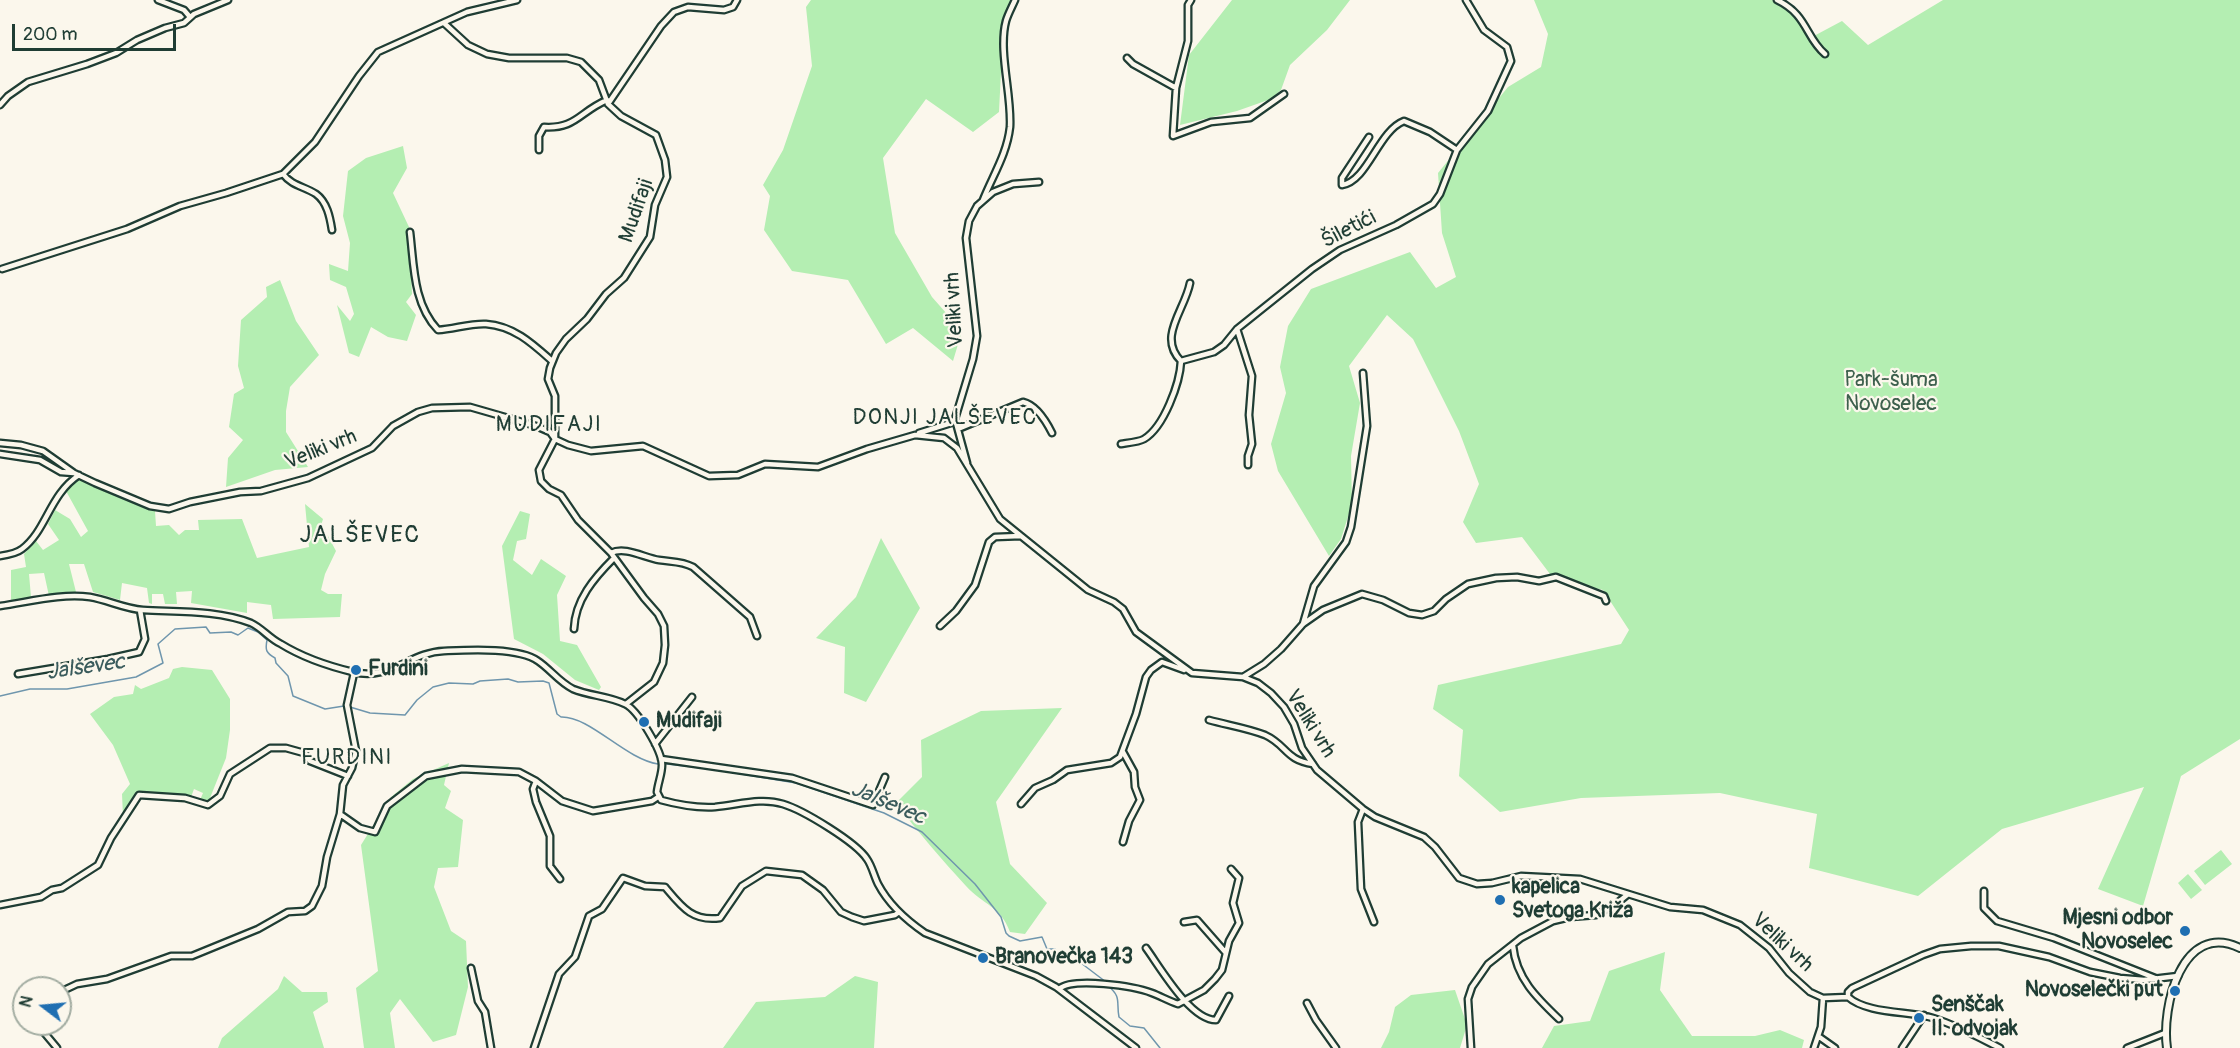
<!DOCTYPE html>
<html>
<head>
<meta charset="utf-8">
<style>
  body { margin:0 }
  #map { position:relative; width:2240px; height:1048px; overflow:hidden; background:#fbf7ec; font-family:Pangolin,sans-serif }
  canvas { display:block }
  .north { position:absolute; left:12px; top:976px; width:60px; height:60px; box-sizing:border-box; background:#fbf7ec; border:2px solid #a3ada2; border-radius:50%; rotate:286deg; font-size:16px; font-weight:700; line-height:24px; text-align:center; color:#1f3d34 }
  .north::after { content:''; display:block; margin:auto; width:21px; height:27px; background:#1f6fb2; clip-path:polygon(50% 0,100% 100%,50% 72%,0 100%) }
  .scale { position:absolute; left:12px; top:24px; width:164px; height:27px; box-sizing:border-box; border:3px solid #1f3d34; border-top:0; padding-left:8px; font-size:18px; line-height:21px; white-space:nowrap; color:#1f3d34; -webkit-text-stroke:4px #fbf7ec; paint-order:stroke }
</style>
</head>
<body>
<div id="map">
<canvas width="2240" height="1048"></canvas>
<div class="north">N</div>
<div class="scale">200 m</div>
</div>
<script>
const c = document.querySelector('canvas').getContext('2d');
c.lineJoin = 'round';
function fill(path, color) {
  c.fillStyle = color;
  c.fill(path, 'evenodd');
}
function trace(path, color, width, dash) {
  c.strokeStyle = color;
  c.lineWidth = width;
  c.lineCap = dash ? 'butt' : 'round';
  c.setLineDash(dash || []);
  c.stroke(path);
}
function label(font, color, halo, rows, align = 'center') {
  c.font = font + ' Pangolin,sans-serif';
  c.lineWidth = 4.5;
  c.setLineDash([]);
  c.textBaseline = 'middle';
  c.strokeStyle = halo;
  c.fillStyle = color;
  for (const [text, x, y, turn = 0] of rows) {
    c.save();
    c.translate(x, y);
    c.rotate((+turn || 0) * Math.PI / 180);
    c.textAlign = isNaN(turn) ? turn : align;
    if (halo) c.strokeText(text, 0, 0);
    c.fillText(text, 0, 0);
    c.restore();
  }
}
fill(new Path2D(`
  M811 0H1014L1002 52 999 112 973 132 926 99 883 158 895 233 932 297 962 331 953 361 913 328 886 344 848 280 792 271 764 230 770 196 763 185 783 150 812 66 806 7Z
  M1232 0H1350L1327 30 1290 65 1281 90 1271 99 1237 111 1180 125 1189 55Z
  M1534 0H1772L1794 11 1812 37 1842 21 1868 45 1943 0H2240V739L2181 776 2143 906 2098 889 2144 787 2002 829 1918 896 1809 868 1817 814 1720 793 1581 798 1500 812 1459 776 1463 730 1433 709 1438 685 1621 644 1629 630 1603 590 1553 578 1522 537 1476 543 1463 522 1479 484 1459 431 1413 339 1387 315 1349 366 1360 403 1351 456 1352 504 1341 539 1329 556 1278 471 1271 444 1286 393 1280 367 1288 326 1311 289 1410 252 1436 288 1456 277 1442 233 1438 173 1508 87 1541 67 1548 34Z
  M403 146 407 168 393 193 409 227 412 294 406 302 416 315 407 341 388 337 371 327 359 357 349 353 337 305 350 321 354 314 346 287 330 280 329 264 348 271 350 243 343 216 348 171 366 158Z
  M280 280 296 321 319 355 290 387 286 411V432L308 467 275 470 226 487 228 458 243 440 229 427 234 394 244 388 238 366 241 320 267 297 266 287Z
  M81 479 155 511 156 526 169 525 179 535 185 530H199L198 520 242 519 257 558 309 547 305 504 323 519 320 529 328 536 336 551 325 574 321 590 328 594H342L340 617 273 619 271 605 247 602V613L191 603 192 591 176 592 177 604H165L163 594H152V604L149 603 147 588 122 583 120 600 93 592 84 564H69L76 592 49 596 44 573 29 574 31 597 11 601V570L26 567 24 554 36 541 43 550 59 540 48 524 55 510 70 519 81 537 88 531 66 491 73 483Z
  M520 511 530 514 526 539 517 541 513 560 532 575 541 559 566 576 557 595 560 641 577 645 601 687 599 690 575 680 543 654 514 639 502 546Z
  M881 538 920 608 866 702 844 693 845 647 816 638 856 597Z
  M182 667 212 670 230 699V730L226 758 208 803 200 800 203 793 194 789 191 797 138 793 123 816 122 794 130 784 113 745 90 714 114 697 133 694 135 685 141 689 169 678 173 669Z
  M1062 708 996 802 1010 864 1047 903 1025 934 1010 932C1000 905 984 906 966 886 941 859 918 832 896 803L922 777 921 740 981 711Z
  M449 763 444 785 451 791 445 808 463 820 458 867 438 868 434 887 451 931 466 941 468 987 456 1035 433 1042 400 999 390 1013 395 1048H364L356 988 378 971 361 845 391 797 413 779Z
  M2221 850 2232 864 2205 885 2194 871Z
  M2188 874 2202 890 2191 899 2178 883Z
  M1665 952 1660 990 1692 1036H1755L1780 1030 1804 1040 1802 1048H1542L1554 1026 1590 1021 1609 971Z
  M284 976 302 992H327L328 1002 313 1012 324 1048H218L222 1038 278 989Z
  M855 976 878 982 874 1048H723L756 1002 825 997Z
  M1455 990 1467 1025 1460 1048H1381L1389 1032 1395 1007 1411 995Z`), '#b4eeb2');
trace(new Path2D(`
  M0 696 30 689H67L136 677 163 663 158 644 175 629 206 627 210 633 231 632 238 635 248 628 258 632 267 640C265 650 266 653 275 658L276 663 288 676 293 696 325 709 344 706
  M350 707 370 713 405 715 417 700 433 687 449 683 473 684 480 681 508 679 518 682 543 681 549 683 557 714 561 717C590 716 625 759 658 764
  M667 764 711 769 796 783 884 813 922 832 975 884 1001 917 1006 933 1009 936 1020 941 1042 937 1047 949H1055L1059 954 1081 963 1106 982
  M1108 986C1122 997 1116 1002 1119 1017L1130 1026 1144 1028 1160 1048`), '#6f96ad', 1.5);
const minor = new Path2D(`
  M158 0 184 10 190 17
  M1191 0 1188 5V41L1176 88 1173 136 1211 122 1250 118 1284 94
  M1777 0C1808 15 1805 37 1825 54
  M444 23 468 45 487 54 509 58H567L581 62 599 80 608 104 621 116 656 135 665 160 667 177 655 205 650 237 624 278 606 294 587 319 566 339 556 353 550 368 548 379 555 396V439L539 470 541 481 549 489 561 495 578 520 611 553 644 598 658 614 664 626 665 645 663 663 654 682 626 704
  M1127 58 1133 64 1176 88
  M608 104 661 26 674 12 688 7 724 10 733 7 737 0
  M0 105 8 96 28 82 87 64 116 53 137 40 165 28 184 23 194 14 228 0
  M1369 137 1342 178V185C1368 181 1378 131 1404 121L1430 132 1457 150
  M539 150V136L544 127C576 129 579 112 607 100
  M983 200C993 175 1007 154 1010 127 1012 95 998 51 1006 21 1008 14 1012 7 1015 0
  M332 230C330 217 327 202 316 194 304 186 292 186 283 174L315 142 359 76 378 52 467 12 517 0
  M410 232C414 265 413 304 438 330 454 329 471 323 486 324 514 326 533 344 552 361
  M2 269 127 229 180 206 226 193 283 174
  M1237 329 1252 376 1249 415 1252 444 1248 456V465
  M1181 361C1157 337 1185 310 1190 283
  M958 429 1023 402C1036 405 1046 421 1052 433
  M919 433 951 423 955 419
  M0 443 21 445 43 451 74 473 95 483 150 506 169 509 190 502 240 492 261 491 308 478 372 448 393 426 418 412 432 408 470 407 484 411 536 426 550 432 555 439 568 445 591 451 643 446 709 476 738 475 765 464 818 467 867 449 915 435 944 438 957 448 1000 519 1088 590 1114 602 1123 609 1136 632 1192 673 1243 677 1258 683 1271 693 1284 707 1294 724 1302 748 1317 770 1363 809 1375 817 1424 837 1435 847 1459 878 1477 884 1492 883 1521 876 1580 879 1670 907 1703 910 1740 925 1769 948 1789 973 1810 992 1823 998 1848 997
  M1121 444C1127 443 1139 442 1144 439 1164 427 1180 383 1181 361L1214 352 1224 345 1237 329 1312 269 1340 250 1396 225 1433 204 1440 194 1457 150 1488 111 1511 61 1507 47 1484 30 1466 0
  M0 454 40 460 61 472 74 473
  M967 463 955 419 973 359 977 336 966 238 969 221 977 206 993 192 1013 184 1039 182
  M611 553C625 546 645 558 659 560 672 562 682 561 693 567L750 617 757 636
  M0 556C7 555 17 553 22 549 47 530 49 495 79 475
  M0 606C29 602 61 593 90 597 108 600 125 609 143 610 178 612 218 610 251 623 262 628 270 639 281 644 302 657 328 666 353 672 391 681 410 652 444 651 468 650 518 647 538 661 550 669 559 682 573 689 590 696 609 696 625 704 638 710 662 751 662 765 662 774 658 783 657 792L661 800C679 805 697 808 715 807 738 805 761 797 783 804 803 810 856 842 867 859 872 866 874 876 878 884 889 905 906 920 925 933L1036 976 1056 987 1136 1048
  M1303 624 1314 586 1346 542 1351 527 1367 426 1363 373
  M940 626 956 611 975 585 989 542 995 537 1021 536
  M574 629C575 600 594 578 614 558
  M18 674 108 659 139 652 145 639 140 610
  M1243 677 1264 664 1281 649 1303 624 1323 610 1362 594 1383 600 1409 613 1422 615 1434 611 1446 599 1468 584 1496 578 1517 577 1539 581 1556 577 1604 596 1606 601
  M1209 720C1227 725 1247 728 1265 735 1287 745 1285 760 1313 764
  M655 744 692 697
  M1123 752 1134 772 1135 787 1140 800 1129 821 1123 842
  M661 759 792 778 873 805 885 777
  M536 781 533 789 536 802 550 836V866L560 879
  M1021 804 1035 788 1053 780 1067 770 1111 763 1120 757 1136 714 1146 677 1151 670 1162 662 1184 670
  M1363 809 1358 822 1361 889 1374 922
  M340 814 360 828 375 832 387 806 426 776 462 769 519 772 536 781 562 801 593 811 652 801 658 797
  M1984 891V908L1997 921 2054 938 2155 978
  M0 905 41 897 52 890 62 888 98 865 111 838 139 795 185 798 208 805 220 796 230 774 270 748H286L304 753 310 761 348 776
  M1184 922 1197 920 1226 953
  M1513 946C1516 978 1537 998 1559 1019
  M1146 948C1160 967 1190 1020 1216 1020L1229 996
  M471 968 478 1001 485 1012 491 1048
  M1059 989C1073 977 1134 986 1152 993 1160 996 1169 1001 1178 1004L1204 990 1215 979 1222 970 1229 941 1239 923 1233 903 1239 878 1231 869
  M60 992 77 984 107 979 171 956H192L258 929 288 912 305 911 312 906 322 886 327 857 340 814 343 785 352 768 356 751 347 705 354 673
  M1848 997V992L1852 988 1923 955 1940 949 1971 946H1999L2049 957 2090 972 2120 978 2144 980 2178 976
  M1848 997C1867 1014 1909 1011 1933 1018 1956 1025 1978 1037 2000 1048
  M1307 1003 1316 1020 1336 1048
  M37 1024 57 1048
  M1818 1036 1835 1048
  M534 1048 559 974 575 957 589 916 602 909 623 878 645 886 665 887C681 906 692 922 720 918L742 886 766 871 802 875 823 890 841 912 852 917 864 921 895 915 899 912
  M1471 1048 1468 999 1472 987 1488 964 1521 938 1553 921 1570 917 1596 915 1616 904 1627 895
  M1814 1048 1821 1027 1823 998
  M1902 1048 1924 1015
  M2127 1048 2165 1033`);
const tertiary = new Path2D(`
  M2167 1048C2161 1007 2182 920 2240 948`);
trace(minor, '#1f3d34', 9);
trace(tertiary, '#1f3d34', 10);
trace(minor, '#fbf7ec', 4.5);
trace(tertiary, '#fbf7ec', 6);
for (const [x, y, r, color] of [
  [356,670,6,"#1f6fb2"],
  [644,722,6,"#1f6fb2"],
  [1500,900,6,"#1f6fb2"],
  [2185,931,6,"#1f6fb2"],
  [983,958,6,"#1f6fb2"],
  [2175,991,6,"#1f6fb2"],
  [1919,1018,6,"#1f6fb2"]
]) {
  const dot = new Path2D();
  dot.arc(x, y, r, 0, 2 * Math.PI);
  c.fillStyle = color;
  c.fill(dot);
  trace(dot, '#fbf7ec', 2);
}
label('21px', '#1f3d34', '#fbf7ec', [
  ["Mudifaji",637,211,-71],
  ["Šiletići",1349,230,-27],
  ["Veliki vrh",955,310,-93],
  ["Veliki vrh",321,450,-22],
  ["Veliki vrh",1310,724,58],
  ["Veliki vrh",1782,943,43]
]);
label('21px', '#3d604d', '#fbf7ec', [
  ["Park-šuma",1891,381],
  ["Novoselec",1891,405]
]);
label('bold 21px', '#1f3d34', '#fbf7ec', [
  ["Furdini",368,670],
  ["Mudifaji",656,722],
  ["kapelica",1512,888],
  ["Svetoga Križa",1512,912],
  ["Mjesni odbor",2173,919,"right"],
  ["Novoselec",2173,943,"right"],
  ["Branovečka 143",995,958],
  ["Novoselečki put",2163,991,"right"],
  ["Senščak",1931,1006],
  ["II. odvojak",1931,1030]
], 'left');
c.letterSpacing = '1.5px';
label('22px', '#1f3d34', '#fbf7ec', [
  ["DONJI JALŠEVEC",945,418],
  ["MUDIFAJI",549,425],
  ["FURDINI",347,758]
]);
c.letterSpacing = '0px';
label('italic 22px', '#3a5b5c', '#fbf7ec', [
  ["Jalševec",86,668,-8],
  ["Jalševec",888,804,23]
]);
c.letterSpacing = '1.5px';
label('24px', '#1f3d34', '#fbf7ec', [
  ["JALŠEVEC",360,536]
]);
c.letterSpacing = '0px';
</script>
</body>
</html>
